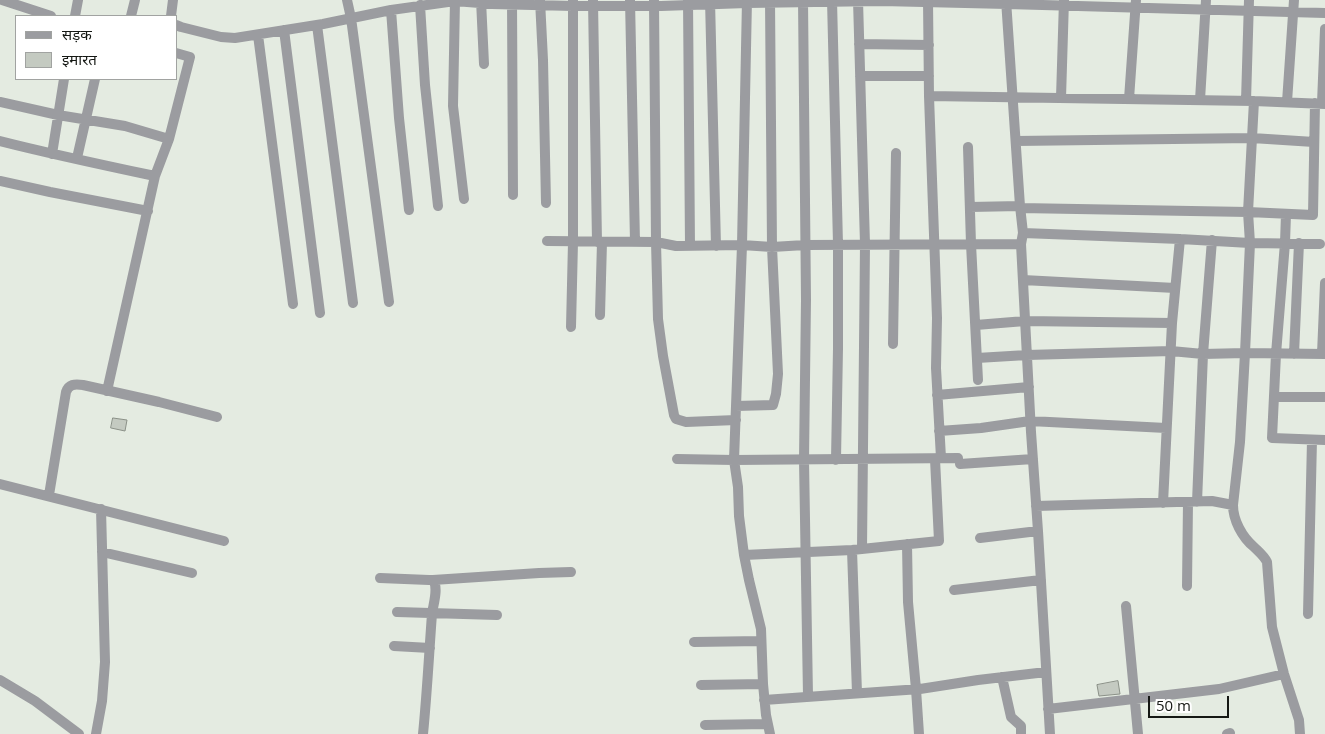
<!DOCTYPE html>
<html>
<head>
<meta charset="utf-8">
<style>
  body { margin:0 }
  #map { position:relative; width:1325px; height:734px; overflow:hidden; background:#e4ebe1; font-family:"Open Sans","Noto Sans Devanagari",sans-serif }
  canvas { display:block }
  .legend { position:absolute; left:15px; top:15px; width:162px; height:65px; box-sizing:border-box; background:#fff; border:1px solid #a1a3a1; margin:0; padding:6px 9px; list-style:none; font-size:15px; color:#151814 }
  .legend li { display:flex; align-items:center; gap:10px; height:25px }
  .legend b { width:25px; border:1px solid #a1a3a1 }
  .scale { position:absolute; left:1148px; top:696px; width:81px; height:22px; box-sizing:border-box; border:2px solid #151814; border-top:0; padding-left:6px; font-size:15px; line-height:18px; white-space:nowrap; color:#151814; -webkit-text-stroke:4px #fff; paint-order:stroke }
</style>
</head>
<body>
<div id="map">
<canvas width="1325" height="734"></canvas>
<ul class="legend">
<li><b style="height:6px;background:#9b9ca0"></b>सड़क</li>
<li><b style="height:14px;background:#c4cac1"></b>इमारत</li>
</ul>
<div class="scale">50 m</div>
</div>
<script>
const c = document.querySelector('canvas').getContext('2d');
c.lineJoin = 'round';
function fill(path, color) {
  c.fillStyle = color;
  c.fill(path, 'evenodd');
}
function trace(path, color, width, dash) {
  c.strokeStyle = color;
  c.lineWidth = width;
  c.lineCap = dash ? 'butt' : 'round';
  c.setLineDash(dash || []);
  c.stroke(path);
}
const building = new Path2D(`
  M113 418 127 420 125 431 111 428Z
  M1118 681 1120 694 1099 696 1097 685Z`);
fill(building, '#c4cac1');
trace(building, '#8a9087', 1);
trace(new Path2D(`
  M2 0 51 16
  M347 0 351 18 389 302
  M455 0 453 106 464 199
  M481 0 484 64
  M512 0 513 195
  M540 0 543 60 546 203
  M630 0 635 242
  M688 0 690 246
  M710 0 716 246
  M803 0 806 299 804 460 808 696
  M832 0 838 244V348L836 460
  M858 0 865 244 862 549
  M928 0 929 96 937 318 936 368 941 458
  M1006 0 1020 206 1023 233 1021 244 1031 432 1038 531 1050 734
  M593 1 597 242
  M654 1 656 242 658 319 663 356 674 415 676 419 686 422 736 420
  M420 5 425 85 438 206
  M391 10 399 118 409 210
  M75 16 78 0
  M131 16 135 0
  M171 16 173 0
  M176 25 181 27 221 37 235 38 323 24 391 10 455 1 492 4 573 6H661L747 3 882 1 1007 4 1325 13
  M317 25 353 303
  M284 30 320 313
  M258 35 293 304
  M859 44 929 45
  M860 76H929
  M929 96 1254 101 1325 104
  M1061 98 1064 0
  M1129 99 1136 0
  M1200 100 1206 0
  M1246 101 1249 0
  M1254 101 1248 212 1250 243 1320 244
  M0 102 58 115 125 126 169 139
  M1287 102 1294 0
  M1322 103 1325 29
  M0 141C51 154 103 165 155 176
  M1016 141 1252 138 1314 142
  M968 147 971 244 978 380
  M52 154 64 79
  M77 158 95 79
  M0 181 50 192 148 211
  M970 207 1020 206
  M1020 208 1248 212 1313 215 1315 103
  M1286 214 1285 243 1276 354 1272 438 1325 440
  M1023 233 1180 239 1250 243 1245 353 1325 354
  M547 241 656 242 676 246 742 245 772 247 805 245 1021 244
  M1023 280 1175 288
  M600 315 602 242
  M976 325 1025 321 1172 323
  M571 327 573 242V1
  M893 344 896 153
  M1294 354 1299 243
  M1322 354 1325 283
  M977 358 1027 355 1171 351 1203 354 1245 353 1240 442 1233 505C1233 520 1242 537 1254 547 1259 552 1264 556 1267 562L1272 627 1284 674 1299 720 1300 734
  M107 391 155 176 169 139 190 57 176 53
  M937 395 1029 387
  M1275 397H1325
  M736 406 773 405 776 394 778 374 772 247 770 0
  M939 431 981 428 1030 421 1166 428
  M677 459 734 460 742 245 747 0
  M960 464 1033 459
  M0 484 224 541
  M49 495 66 392C69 384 74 384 83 385L159 402 217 417
  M1197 502 1203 354 1212 240
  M1163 503 1172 323 1180 239
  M1036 506 1212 501 1233 505
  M980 538 1038 531
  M907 544 908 602 916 689 919 734
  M852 550 857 693
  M102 552 192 573
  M744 555 852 550 939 541 935 459
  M380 578 429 580H433C439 588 433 605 432 614 429 654 427 694 423 734
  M433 580 539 573 571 572
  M1187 586 1188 502
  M954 590 1041 580
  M1126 606 1138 734
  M397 612 497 615
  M1308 614 1312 440
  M694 642 761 641
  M394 646 430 648
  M1002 677 1011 717 1021 726V734
  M0 680 35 701 79 734
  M701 685 763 684
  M764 700 920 689 978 680 1046 672
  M1048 709 1219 689 1284 674
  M705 725 767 724
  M96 734 102 701 105 662 101 509
  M770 734 766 715 763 684 761 629 749 580 744 555 739 516 738 487 734 460 958 458
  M1227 734 1230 733`), '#9b9ca0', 10);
</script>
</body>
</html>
